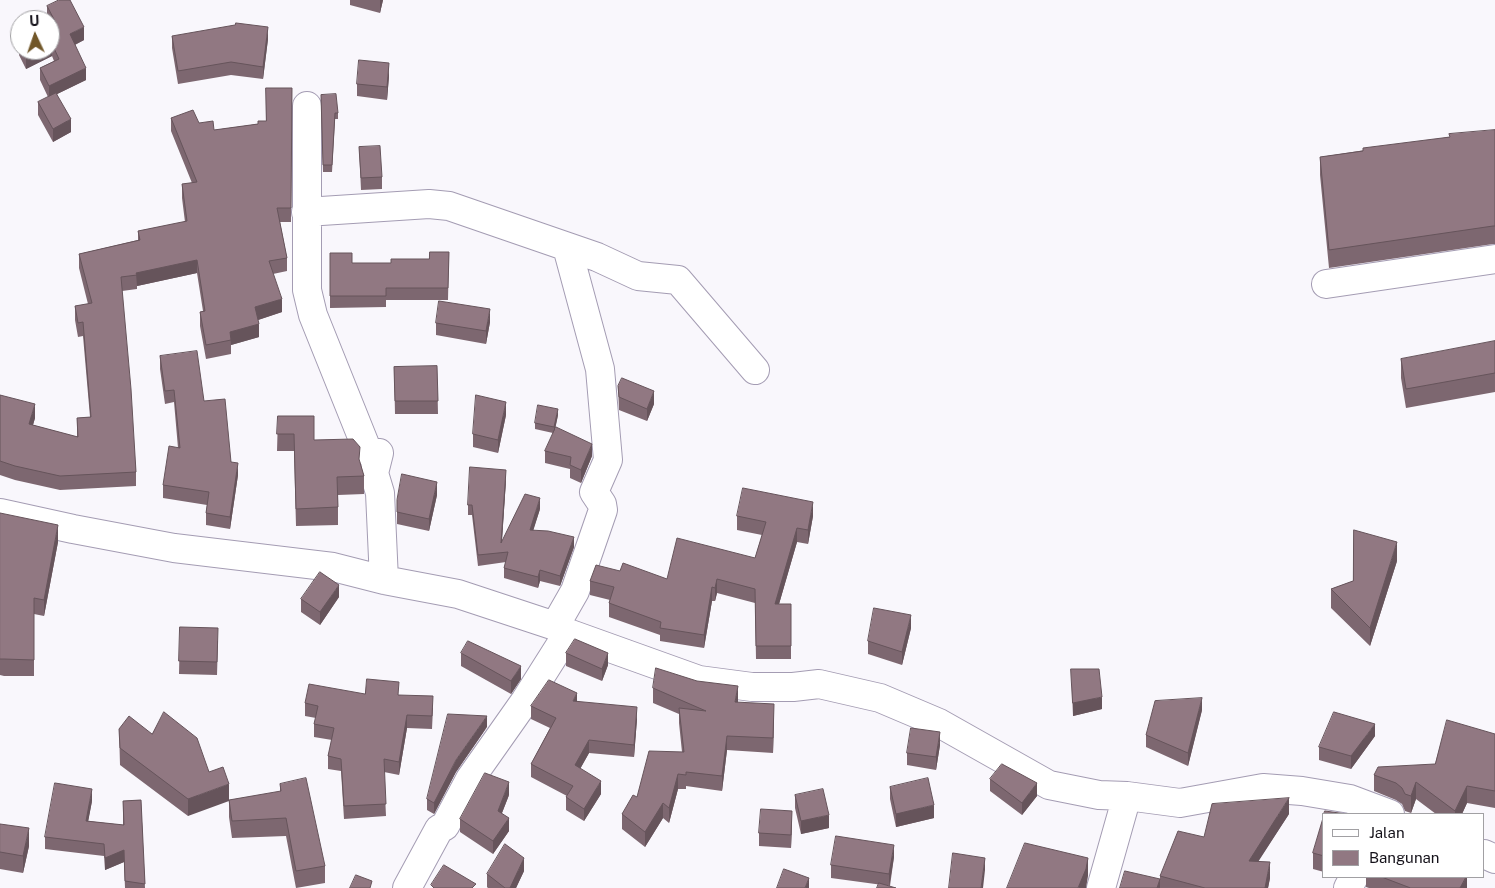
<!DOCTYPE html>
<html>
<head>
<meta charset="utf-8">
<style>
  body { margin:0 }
  #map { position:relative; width:1495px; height:888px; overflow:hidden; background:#f9f7fc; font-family:"Public Sans",sans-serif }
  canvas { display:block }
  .legend { position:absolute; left:1322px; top:813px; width:162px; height:65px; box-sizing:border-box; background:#fff; border:1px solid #a1a0a3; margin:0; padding:6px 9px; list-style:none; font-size:15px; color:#15121a }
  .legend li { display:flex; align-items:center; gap:10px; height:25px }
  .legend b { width:25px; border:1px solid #a1a0a3 }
  .north { position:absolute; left:10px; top:10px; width:50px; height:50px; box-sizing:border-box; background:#fff; border:1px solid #a1a0a3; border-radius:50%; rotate:357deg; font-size:14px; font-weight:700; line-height:20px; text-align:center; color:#15121a }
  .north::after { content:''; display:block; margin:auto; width:18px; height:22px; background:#715729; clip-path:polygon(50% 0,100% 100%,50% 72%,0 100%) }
</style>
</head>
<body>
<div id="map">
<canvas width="1495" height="888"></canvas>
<ul class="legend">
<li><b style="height:6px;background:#fff"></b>Jalan</li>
<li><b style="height:14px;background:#917882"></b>Bangunan</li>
</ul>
<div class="north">U</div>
</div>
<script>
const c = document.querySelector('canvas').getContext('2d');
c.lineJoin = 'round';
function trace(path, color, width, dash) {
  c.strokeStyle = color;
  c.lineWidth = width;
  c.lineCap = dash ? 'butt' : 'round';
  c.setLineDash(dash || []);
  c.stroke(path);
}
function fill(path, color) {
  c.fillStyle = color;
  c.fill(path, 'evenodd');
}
const minor = new Path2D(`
  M307 106V290L313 315 368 452 379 453 374 473 380 493 384 580
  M306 212 429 204 449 206 597 257 638 276 678 280 755 370
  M1326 284 1495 259
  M0 513 73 529 174 548 333 567 384 580 458 594 555 626 568 633 699 680 752 687H793L819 684 880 698 939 723 1049 785 1099 795 1127 796 1180 803 1263 788 1302 791 1350 799 1390 814
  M555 626 575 591 603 510 602 504 594 492 608 460 600 369 567 247
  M1484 854 1495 859
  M407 888 439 829 445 826 470 779 525 701 568 633
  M1101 888 1127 796
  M1348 888 1354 877`);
trace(minor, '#a49cb3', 30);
trace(minor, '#fff', 28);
fill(new Path2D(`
  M350 0H383L380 13 350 5Z
  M47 6 84 40 75 45 86 80 57 94 71 132 53 142 38 115V102L48 97 40 80V68L54 61 52 56 26 69 19 55V42H20V50H50L51 26 50 24V20H48L47 18Z
  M172 36 268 39 263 79 231 75 178 84 172 48Z
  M389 76 387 100 357 96V84Z
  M292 88 291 222H280L287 258V271L273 274 282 312 258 320 259 337 231 345V354L206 359 200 326V312L203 311 197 273 137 286V289L122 291 136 472V486L60 490 15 480 0 475V395L35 418 33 425 77 437V418L90 417 83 336 78 337 75 320V306L88 304 79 268V254L138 240V231L185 222 182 198V184L192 183 171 131V118L199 123 214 130 258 124 266 121Z
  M321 95 338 113V119H335L332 172H323Z
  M1495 130V244H1493L1329 268 1320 175V157Z
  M359 147 382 177V189L361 190Z
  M449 252 448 300H386V307L330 308V253L352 263H391L429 259Z
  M490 322 486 344 436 335V323Z
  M1495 341V392L1406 408 1401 378V359Z
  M160 356 204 401 231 462 238 475 230 529 206 525V513L207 505 163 498V485L178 448 174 402 165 404 160 369Z
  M437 366 438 414H395L394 367Z
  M618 386 654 404 647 421 619 410Z
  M506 415 498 453 473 447V434Z
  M558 415 555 430 592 456 581 483 570 478V469L545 463V451L553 433 535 429V423Z
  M278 416 314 440 360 462 364 476V494L338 495V525L296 526 294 451H277Z
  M506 480 502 541 540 509 533 530 574 547 560 586 540 581 538 588 504 578V568L506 562 478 566 472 515H468V505Z
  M437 495 429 531 397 524V500Z
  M0 513 58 542 44 616 34 614V676H4L0 675Z
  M737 516H813L808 544 797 542 779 604H791V659H756L755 603 717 593 715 601H712L704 648 660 641V635L609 617V603L610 600 590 595V581L620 571 667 579 755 558 762 535 737 530Z
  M1397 561 1370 646 1331 608V589L1353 581Z
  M339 597 320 625 301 612V599Z
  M180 627 218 641 217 675 179 674Z
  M911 628 902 665 868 654V641Z
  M461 653 521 679 511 694 461 666Z
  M566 653 608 665 602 681 566 666Z
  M1071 669 1102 709 1073 716Z
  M653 688 738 701V703L774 719 773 753 727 750 722 791 686 786V789H678L669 823 663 818 645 847 622 829V814L637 797 682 752 679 723V714L653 703Z
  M365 694 399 695 433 708 432 729 407 728 399 775 384 772 386 816 344 819 341 771 328 769V756L332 740 314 737V724L316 718 305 716V703Z
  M577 701 637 719 634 757 589 753 580 769 601 794 584 821 566 810V797L567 796 531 777V764L550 728 531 719V706Z
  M1202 710 1188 766 1146 747V735Z
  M487 727 456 772 434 814 427 810V799Z
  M119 729 152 734 209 772 188 816 120 765Z
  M1495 734V808L1467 803 1462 814H1436L1416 799 1411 813 1405 811 1402 804 1396 800 1374 791V775L1435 764Z
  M1375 736 1351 769 1319 760V747Z
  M940 745 936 770 907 765V753Z
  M990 779 1037 796 1022 815 990 791Z
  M280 784 325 866V883L296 888 286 836 232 838 229 817V800L280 792Z
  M890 787 934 818 896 827 890 799Z
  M509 795 502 813 509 831 493 854 460 832V819Z
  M795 795 829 828 801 834 795 808Z
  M141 800 145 888H125L124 862 105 870 104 856 45 849V837L92 801 88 821 123 825V801Z
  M1289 814 1258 861 1270 878 1268 888H1120L1160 879V876L1204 837Z
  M1324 815V872L1313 869V853Z
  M792 823 791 848 759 846V833Z
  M0 824 29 846 23 873 0 869Z
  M894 857 890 886 831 878V865Z
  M524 871 516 888H488L487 887V874Z
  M1366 877H1467V888H1369L1366 887Z`), '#7d6770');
fill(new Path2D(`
  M380 0H383L380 13Z
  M84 27V40L70 47V34Z
  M268 27V39L263 79V67Z
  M52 44V56L26 69V56L39 50H50V45Z
  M389 63V76L387 100V87Z
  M86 68V80L49 98V86Z
  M71 119V132L53 142V129Z
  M197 260V273L137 286 136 273Z
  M282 299V312L255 321V307Z
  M490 309V322L486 344V331Z
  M259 324V337L231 345 230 332Z
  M654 391V404L647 421V409Z
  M506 402V415L498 453V440Z
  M35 404V418L29 438V424Z
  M558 409V415L554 433V427Z
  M592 444V456L581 483V470Z
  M238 463V475L230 529V517Z
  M506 470V480L501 554V543Z
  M437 482V495L429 531V519Z
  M540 498V509L530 541V530Z
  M813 502V516L808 544V530Z
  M58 525V542L44 616V600Z
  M797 528V542L775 618V604Z
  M574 537V547L560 586V576Z
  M1397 542V561L1370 646V628Z
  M540 570V581L538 588V577Z
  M717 579V593L715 601V588Z
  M339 585V597L320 625V612Z
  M712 587V601L704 648V635Z
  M911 615V628L902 665V652Z
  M608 653V665L602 681V669Z
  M521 666V679L511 694V681Z
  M738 686V701L735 717V702Z
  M577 693V706L573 701Z
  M1102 697V709L1073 716V703Z
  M1202 698V710L1188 766V753Z
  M774 704V719L773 753V738Z
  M637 707V719L634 757V745Z
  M407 715V728L399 775V762Z
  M487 716V727L456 772 434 814V803L456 760Z
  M1375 724V736L1351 769V756Z
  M940 732V745L936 770V757Z
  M727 736V750L722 791V776Z
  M589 740V753L575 778V765Z
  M678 774V789L669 823V808Z
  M601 781V794L584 821V809Z
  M509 782V795L498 823V811Z
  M1416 782V799L1411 813V796Z
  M1037 783V796L1022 815V803Z
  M229 784V801L188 816V799Z
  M1467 786V803L1462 814H1455V811Z
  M92 789V801L86 833V821Z
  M1289 798V814L1249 876V861Z
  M663 803V818L645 847V832Z
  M934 805V818L896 827V814Z
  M792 811V823L791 848V835Z
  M829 815V828L801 834V821Z
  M509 818V831L493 854V841Z
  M29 828V846L23 873V856Z
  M894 845V857L889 887V874Z
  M124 850V862L105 870V858Z
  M524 858V871L516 888H510Z
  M985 858V870L983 888H981Z
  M1088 858V876L1086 888H1078Z
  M1270 862V878L1268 888H1265Z
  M1467 877V888H1460Z
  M809 878V888H805Z
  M1160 879V888H1157Z`), '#66545b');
const building = new Path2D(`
  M59 0H70L84 27 70 34 86 68 49 86 40 68 59 59 52 44 50 45V26L56 23 47 6Z
  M236 23 268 27 263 67 231 62 178 71 172 36 235 25Z
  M23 50H39L26 56Z
  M359 60 389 63 387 87 357 84Z
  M266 88H292L291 208H277L287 258 269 261 282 299 255 307 259 324 230 332 231 340 206 345 200 312 205 311 197 260 136 273 137 275 121 277 131 389 136 472 60 476 15 466 0 461V395L35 404 29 424 78 437 77 418 91 417 83 322 78 323 75 306 92 303 79 254 140 240 138 231 187 221 182 184 197 182 171 118 193 110 199 123 213 121 214 130 258 124V121H266Z
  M56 93 71 119 53 129 38 102Z
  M336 94 338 113H335L332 165H323L321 95Z
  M1495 130V226H1493L1329 250 1320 157 1363 151V148L1450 137 1449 134Z
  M380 146 382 177 361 178 359 147Z
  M430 252H449L448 288H386V296H330V253H352V263H391V259H429Z
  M439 301 490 309 486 331 436 323Z
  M1495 341V373L1406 389 1401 359Z
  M197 351 204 401 225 399 231 462 238 463 230 517 206 513 209 492 163 485 169 446 180 448 174 390 165 391 160 356Z
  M437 366 438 401H395L394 367Z
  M622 378 654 391 647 409 619 397 618 386Z
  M476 395 506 402 498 440 473 434Z
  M538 405 558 409 554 427 535 423Z
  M278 416H314V440L353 439 360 447 359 459 364 476 337 477 338 507 296 509 294 434H277Z
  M556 427 592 444 581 470 570 465 571 457 545 451Z
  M470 467 506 470 501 543 525 494 540 498 530 530 548 531 574 537 560 576 540 570 538 577 504 568 508 552 478 555 472 505H468Z
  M402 474 437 482 429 519 397 512V500Z
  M743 488 813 502 808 530 797 528 775 604H791V646H756L755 589 717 579 715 588 712 587 704 635 660 628 661 622 609 603 614 587 590 581 596 565 620 571 623 563 667 579 677 538 755 558 766 522 737 516Z
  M0 513 58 525 44 600 34 598V660L4 659H0Z
  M1354 530 1397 542 1370 628 1331 589 1353 581Z
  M320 572 339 585 320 612 301 599Z
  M874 608 911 615 902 652 868 641Z
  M180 627 218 628 217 662 179 661Z
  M575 639 608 653 602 669 566 653Z
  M468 641 521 666 511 681 461 653Z
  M656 668 697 681 738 686 735 702 774 704 773 738 727 736 722 776 686 772V775L678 774 669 808 663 803 645 832 622 814 633 795 637 797 649 751 684 752 679 708 706 711 653 688Z
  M1071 669H1099L1102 697 1073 703Z
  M367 679 399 682 398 695 433 696 432 716 407 715 399 762 384 759 386 804 344 806 341 759 328 756 334 728 314 724 318 706 305 703 309 684 365 694Z
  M549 680 577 693 573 701 637 707 634 745 589 740 575 765 601 781 584 809 566 797 573 786 531 764 556 718 531 706Z
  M1202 698 1188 753 1146 735 1155 701Z
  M164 712 197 738 209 772 223 767 229 784 188 799 120 748 119 729 129 716 152 734Z
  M1334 712 1375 724 1351 756 1319 747Z
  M448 714 487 716 456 760 434 803 427 799Z
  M1447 720 1495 734V791L1467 786 1455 811 1416 782 1411 796 1405 794 1402 788 1396 783 1374 775 1378 767 1435 764Z
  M911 728 940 732 936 757 907 753Z
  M1002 764 1037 783 1022 803 990 779Z
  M485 773 509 782 498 811 509 818 493 841 460 819Z
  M306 778 325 866 296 871 286 818 232 821 229 800 281 791 280 784Z
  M928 778 934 805 896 814 890 787Z
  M55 783 92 789 86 821 124 825 123 801 141 800 145 884 125 881 124 850 105 858 104 844 45 837Z
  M823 789 829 815 801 821 795 795Z
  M1289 798 1249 861 1270 862 1265 888H1205L1160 876 1178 831 1204 837 1212 804Z
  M761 809 792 811 791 835 759 833Z
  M1325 811 1346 814H1324Z
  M1324 815V856L1313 853Z
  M0 824 29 828 23 856 0 852Z
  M836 836 894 845 889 874 831 865Z
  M1025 843 1088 858 1086 869 1078 888H1007Z
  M505 844 524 858 510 888H505L487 874Z
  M953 853 985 858 981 888H949Z
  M444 865 476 884 472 888H434L431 885Z
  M784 869 809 878 805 888H777Z
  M1125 871 1160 879 1157 888H1120Z
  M356 875 372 881 370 888H350Z
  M1382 877H1466L1460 888H1411Z
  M879 883 896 888H877Z`);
fill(building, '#917882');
trace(building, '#66545b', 1);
</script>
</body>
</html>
